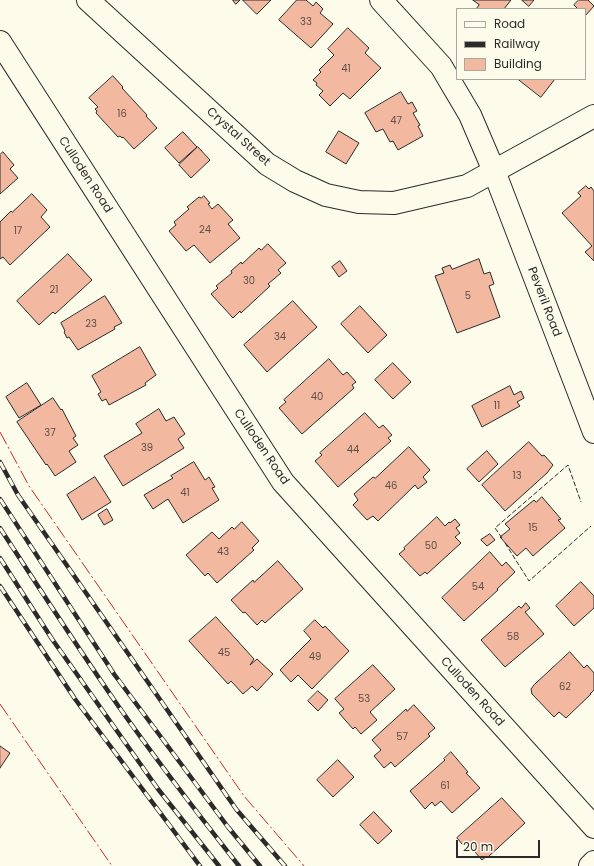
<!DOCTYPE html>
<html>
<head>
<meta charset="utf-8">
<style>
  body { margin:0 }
  #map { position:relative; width:594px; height:866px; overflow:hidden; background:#fdfbea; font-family:Poppins,sans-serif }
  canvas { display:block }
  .legend { position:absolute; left:456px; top:8px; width:130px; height:72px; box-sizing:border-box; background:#fdfbea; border:1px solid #a9a89e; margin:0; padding:5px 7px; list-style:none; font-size:12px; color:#2b2b2b }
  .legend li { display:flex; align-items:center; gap:8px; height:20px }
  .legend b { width:20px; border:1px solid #a9a89e }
  .scale { position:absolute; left:456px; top:840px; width:84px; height:18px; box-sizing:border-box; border:2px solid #2b2b2b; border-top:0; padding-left:5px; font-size:12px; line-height:14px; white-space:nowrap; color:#2b2b2b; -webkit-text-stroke:3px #fdfbea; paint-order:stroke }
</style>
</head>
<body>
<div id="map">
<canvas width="594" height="866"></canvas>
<ul class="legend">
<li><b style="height:5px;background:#fdfbea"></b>Road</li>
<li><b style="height:5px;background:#2b2b2b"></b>Railway</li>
<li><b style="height:11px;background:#f2b8a0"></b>Building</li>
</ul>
<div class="scale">20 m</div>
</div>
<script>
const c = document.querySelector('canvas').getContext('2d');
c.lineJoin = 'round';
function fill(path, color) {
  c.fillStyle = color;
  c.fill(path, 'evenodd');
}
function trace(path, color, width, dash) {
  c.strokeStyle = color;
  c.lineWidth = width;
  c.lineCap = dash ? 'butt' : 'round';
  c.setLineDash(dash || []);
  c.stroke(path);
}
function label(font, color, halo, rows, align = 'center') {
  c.font = font + ' Poppins,sans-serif';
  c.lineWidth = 3;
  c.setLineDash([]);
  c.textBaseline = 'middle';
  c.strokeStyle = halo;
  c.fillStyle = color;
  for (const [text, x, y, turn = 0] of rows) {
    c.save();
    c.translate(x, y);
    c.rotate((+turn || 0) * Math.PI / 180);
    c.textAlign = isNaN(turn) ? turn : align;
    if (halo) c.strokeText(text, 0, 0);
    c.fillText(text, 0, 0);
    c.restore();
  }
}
const building = new Path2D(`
  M233 0H240L236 4Z
  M243 0H271L257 14Z
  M297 0H306L313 6 316 2 323 9 320 13 333 24 311 48 279 20Z
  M473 0H511L504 9H476L479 5Z
  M522 0H534L529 6Z
  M579 0H588L594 6 585 16V9H578L574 5Z
  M348 28 369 48 365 53 381 68 350 99 343 93 330 106 319 95 323 91 316 85 317 83 313 80 321 72 319 70 334 55 328 49Z
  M113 76 123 87 122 88 147 115 146 116 157 128 134 149 123 137 122 138 120 136 118 137 96 113 97 111 95 109 98 107 89 98Z
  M518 79H555L541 97Z
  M401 92 408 104 412 102 417 111 413 113 420 125 418 126 423 136 398 150 393 141 390 142 383 129 376 132 365 113Z
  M339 131 359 143 346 164 326 152Z
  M183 132 197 147 179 163 165 148Z
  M198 147 210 160 191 178 179 165Z
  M3 152 14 165 10 169 18 178 0 194V155Z
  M586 186 589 189 591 187 594 191V261L585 252 592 246 562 213 581 196 578 193Z
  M32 194 47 210 41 217 50 227 10 265 3 257 0 259V222L11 211 12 212Z
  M204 196 210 203 208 204 212 209 218 204 233 220 228 224 240 238 210 263 194 245 186 251 169 231 176 225 174 222 189 209 187 207 199 197 201 198Z
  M268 244 286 263 278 270 281 273 268 284 270 286 241 313 240 311 233 318 211 294 218 288 216 286 232 273 231 271 241 262 242 264 259 248 261 250Z
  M68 254 92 280 55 314 53 312 39 325 17 301Z
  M479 259 484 274 490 272 494 284 489 286 500 317 457 333 435 276 444 273 442 268 450 265 452 269Z
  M340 261 347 271 339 277 332 267Z
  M105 296 122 323 114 327 115 329 78 350 69 337 67 338 64 332 65 331 61 323Z
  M293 301 317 327 267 372 244 345Z
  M360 306 387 335 368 353 341 324Z
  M140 347 156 375 145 383 146 385 109 405 106 399 102 401 98 394 101 392 92 376Z
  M329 359 343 375 347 372 356 382 352 385 354 388 302 434 279 408 286 402 284 400Z
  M393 363 411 382 393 399 375 380Z
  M27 383 41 405 19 418 6 397Z
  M510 386 514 395 521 391 524 398 517 402 520 406 482 427 472 406Z
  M53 398 61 410 62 409 76 436 73 438 78 445 69 451 76 462 55 476 47 464 46 465 17 422Z
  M159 409 166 421 174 417 185 434 178 439 184 448 123 486 104 456 142 433 136 424Z
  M365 413 379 428 383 425 392 435 388 438 391 441 338 487 315 461 322 455 320 453Z
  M529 442 542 456 544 455 553 465 547 473 505 511 482 485Z
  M409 447 430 470 423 477 427 482 418 489 415 485 378 521 373 516 367 520 353 505 358 500 354 494 373 477 375 478Z
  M487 451 498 464 479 482 467 469Z
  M194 462 205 480 209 477 215 487 212 488 219 500 183 523 168 499 153 509 144 495 173 478 171 476Z
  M95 477 111 502 82 520 67 495Z
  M542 497 561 519 558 520 565 528 533 556 526 548 517 556 500 537 510 529 505 524 534 500 536 502Z
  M107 509 113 520 104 525 98 515Z
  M437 517 445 526 449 522 450 523 455 519 460 525 456 528 460 533 455 537 461 543 427 574 425 572 420 576 399 554 405 549 404 548Z
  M242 522 259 541 252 548 254 550 217 583 208 573 205 576 186 555 212 532 219 539 232 527 234 529Z
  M490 534 495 540 487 546 481 540Z
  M490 552 502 566 506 562 515 572 497 589 498 590 464 621 442 598Z
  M278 561 303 589 265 623 262 620 257 625 245 612 243 613 231 600 253 580 254 582Z
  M581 582 594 596V608L574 626 556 606Z
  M526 603 530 608 525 612 544 634 505 667 481 640 519 606 521 608Z
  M216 617 254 659 250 665 257 659 273 674 257 691 252 686 243 694 231 681 228 684 189 641Z
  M315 620 323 628 325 626 349 651 312 689 298 675 291 682 280 670 311 639 304 631Z
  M570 652 584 668 587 665 594 673V690L590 694H591L566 718 559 712 554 717 532 694 531 689 534 685Z
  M373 665 395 689 370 712 377 720 361 734 355 727 353 729 339 713 344 709 335 699Z
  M318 691 328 700 318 711 308 701Z
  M414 705 435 728 428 734 430 736 395 767 391 762 384 768 374 756 381 750 372 740 406 709 407 711Z
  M0 746 10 753 0 768Z
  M451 752 468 772 466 773 480 788 452 813 441 801 435 806 432 802 425 809 410 791 445 760 444 759Z
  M338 760 354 777 333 797 317 780Z
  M502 798 525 823 488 857 487 856 482 860 466 842 463 845 457 838Z
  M374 812 392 831 378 844 360 825Z`);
fill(building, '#f2b8a0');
trace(building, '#2b2b2b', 1);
const minor = new Path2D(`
  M88 0 267 164 295 181 326 195 359 202 394 203 467 186 594 116
  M381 0 441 66 470 115 494 171 594 432
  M0 42 283 482 594 827
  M590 866 594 862`);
trace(minor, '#2b2b2b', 24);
trace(minor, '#fdfbea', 22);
const rail = new Path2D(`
  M0 462 18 495 236 809 285 866
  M0 499 114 674 228 827 260 866
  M0 528C39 588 78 648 119 707 157 761 198 814 239 866
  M0 558 52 639 158 789 219 866
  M0 586 75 699 200 866`);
trace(rail, '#2b2b2b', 4.5);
trace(rail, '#fdfbea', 3, [9]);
trace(new Path2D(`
  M502 538 495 528 568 465 581 502
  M505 543 529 581 591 526`), '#2b2b2b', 1, [5, 2]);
trace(new Path2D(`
  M0 432 29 486 244 796 304 866
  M0 704 112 866`), '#c62828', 1, [14, 3, 2, 3]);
label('10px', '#5d4e48', null, [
  ["33",306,22],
  ["41",346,69],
  ["16",122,114],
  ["47",396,121],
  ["24",205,230],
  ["17",18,231],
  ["30",249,281],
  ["21",54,290],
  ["5",468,296],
  ["23",91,324],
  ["34",280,337],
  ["40",317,397],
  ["11",497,406],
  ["37",50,433],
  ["39",147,448],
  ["44",353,450],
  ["13",517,476],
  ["46",391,486],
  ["41",185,493],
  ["15",533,528],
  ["50",431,546],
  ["43",223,552],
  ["54",478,587],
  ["58",513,637],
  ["45",224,653],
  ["49",315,657],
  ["62",565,687],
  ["53",364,699],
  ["57",402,737],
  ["61",445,786]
]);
label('12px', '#2b2b2b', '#fdfbea', [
  ["Crystal Street",238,137,42],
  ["Culloden Road",85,175,57],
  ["Peveril Road",544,302,69],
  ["Culloden Road",261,447,56],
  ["Culloden Road",472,692,48]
]);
</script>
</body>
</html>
